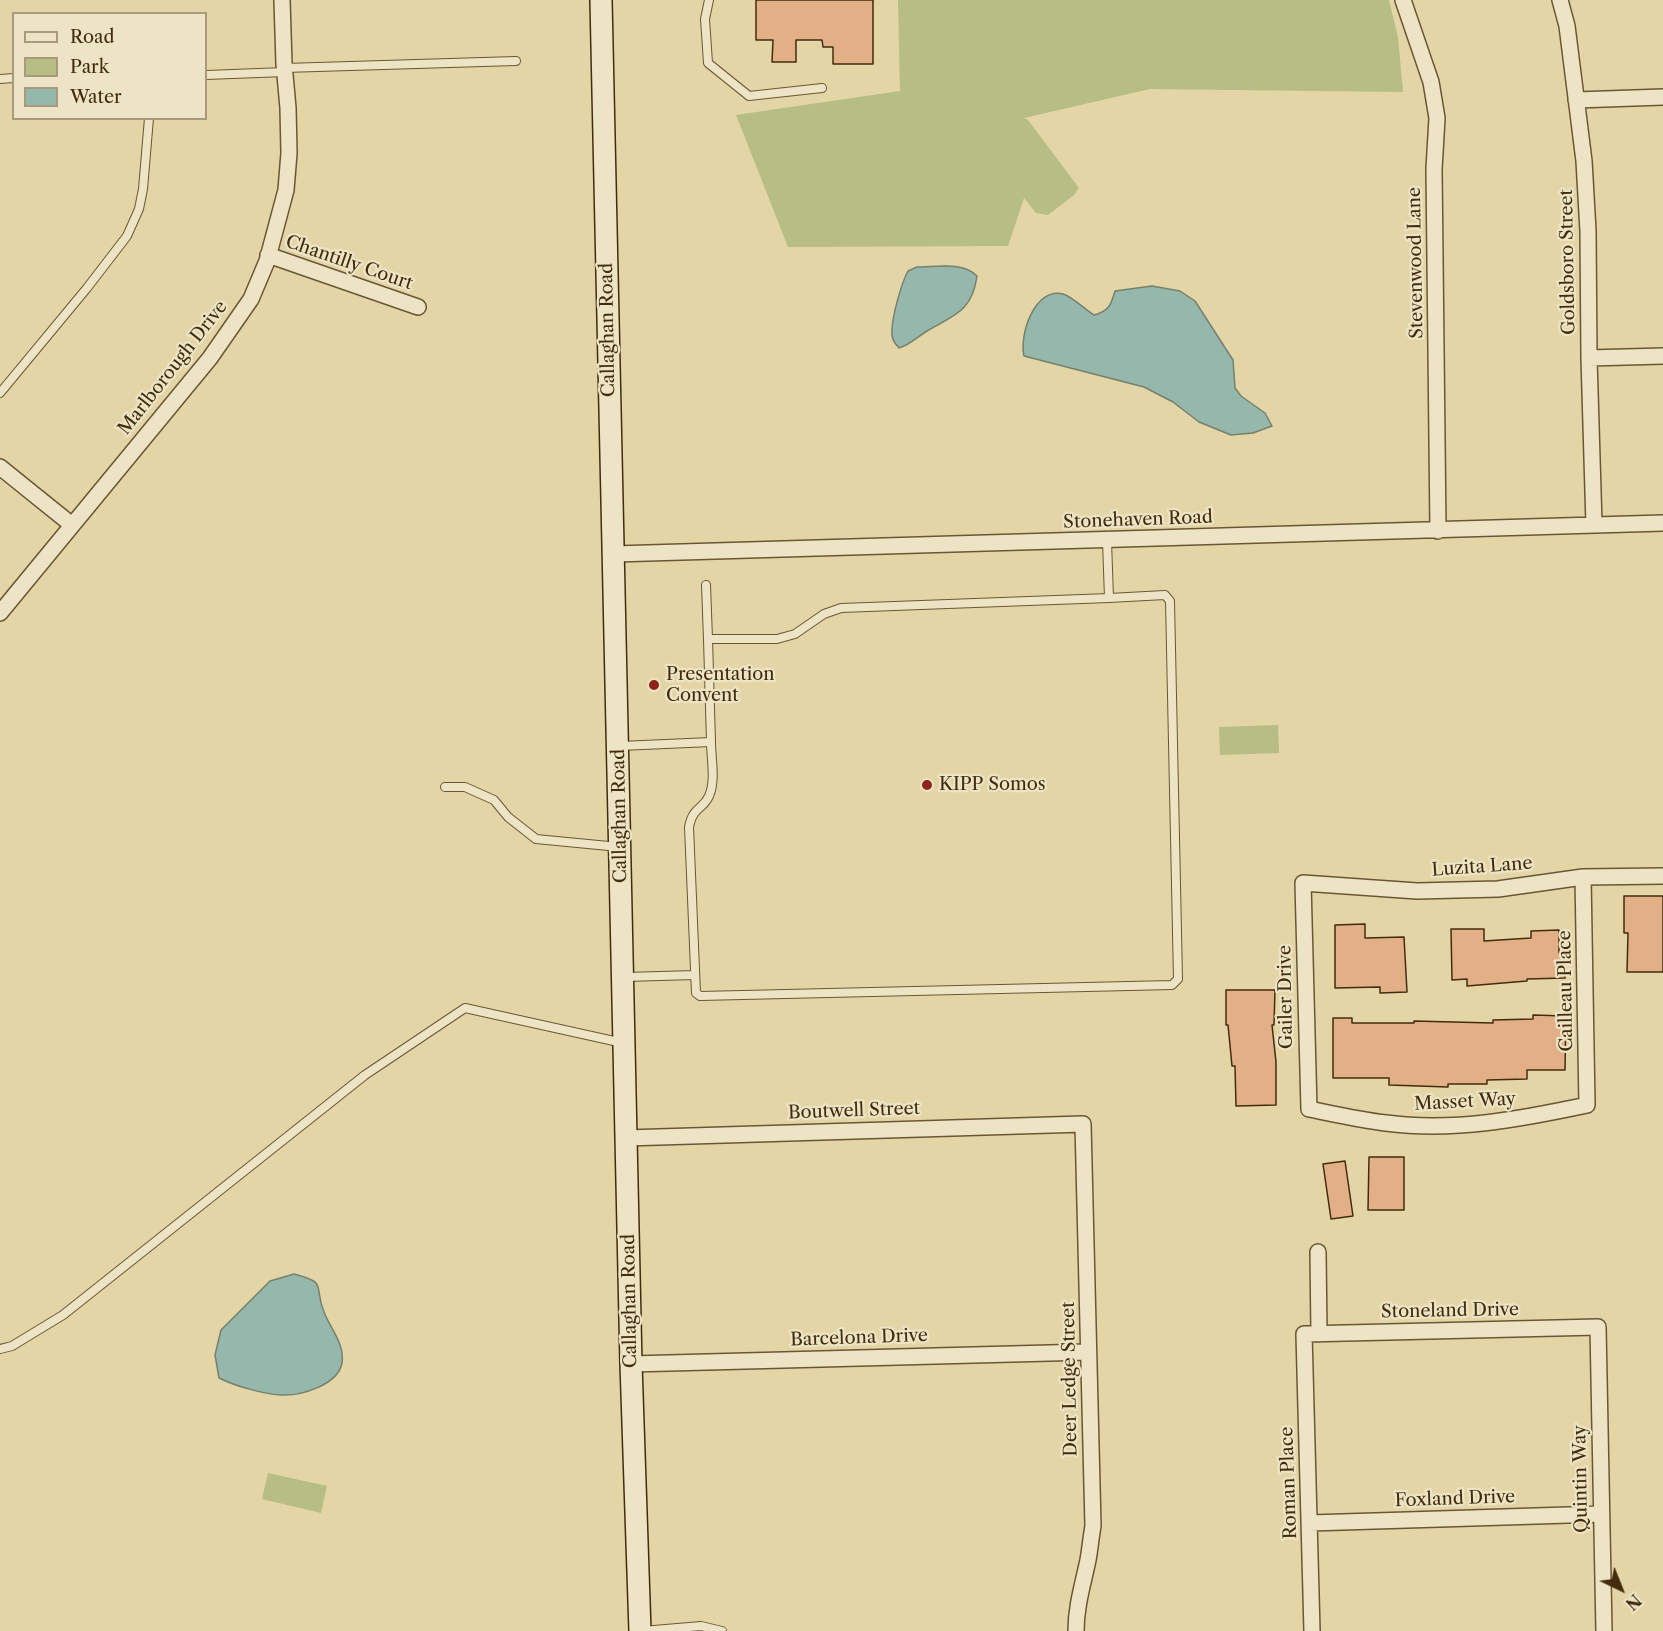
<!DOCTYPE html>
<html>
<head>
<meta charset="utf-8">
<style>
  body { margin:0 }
  #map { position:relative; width:1663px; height:1631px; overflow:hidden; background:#e3d5a6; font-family:"Libre Caslon Text",serif }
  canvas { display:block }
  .legend { position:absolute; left:12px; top:12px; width:195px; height:108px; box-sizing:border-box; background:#ede4c5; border:2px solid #a99a7c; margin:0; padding:8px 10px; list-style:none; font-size:18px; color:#432c0e }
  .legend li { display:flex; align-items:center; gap:12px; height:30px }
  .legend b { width:30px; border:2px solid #a99a7c }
  .north { position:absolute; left:1591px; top:1559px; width:60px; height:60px; -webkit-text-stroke:4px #ede4c5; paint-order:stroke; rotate:137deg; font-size:16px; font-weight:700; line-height:24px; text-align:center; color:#432c0e }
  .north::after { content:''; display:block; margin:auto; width:21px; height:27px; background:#432c0e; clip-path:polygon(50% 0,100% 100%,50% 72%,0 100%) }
</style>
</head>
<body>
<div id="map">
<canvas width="1663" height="1631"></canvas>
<ul class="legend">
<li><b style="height:8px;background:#ede4c5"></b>Road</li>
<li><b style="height:16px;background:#b6bd85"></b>Park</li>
<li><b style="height:16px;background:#96b8ac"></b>Water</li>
</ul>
<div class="north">N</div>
</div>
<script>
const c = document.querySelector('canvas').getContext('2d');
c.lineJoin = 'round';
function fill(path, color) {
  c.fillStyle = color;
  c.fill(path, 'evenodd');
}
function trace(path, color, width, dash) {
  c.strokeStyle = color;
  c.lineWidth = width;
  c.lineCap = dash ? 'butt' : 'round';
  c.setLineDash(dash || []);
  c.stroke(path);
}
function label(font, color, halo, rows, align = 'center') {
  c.font = font + ' "Libre Caslon Text",serif';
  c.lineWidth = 4.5;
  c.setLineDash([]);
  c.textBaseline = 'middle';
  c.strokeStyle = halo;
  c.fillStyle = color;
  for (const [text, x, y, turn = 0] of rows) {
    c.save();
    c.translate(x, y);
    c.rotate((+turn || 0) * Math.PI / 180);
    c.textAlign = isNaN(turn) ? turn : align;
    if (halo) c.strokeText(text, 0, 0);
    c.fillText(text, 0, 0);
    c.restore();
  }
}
fill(new Path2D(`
  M898 0H1389L1398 37 1403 92 1150 89 1024 118 1028 120 1079 188 1074 195 1048 215 1036 213 1024 198 1008 246 788 247 736 115 900 91Z
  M1278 725 1279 753 1220 755 1219 727Z
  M268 1473 327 1486 321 1513 262 1499Z`), '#b6bd85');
const water = new Path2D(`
  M917 267C935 267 963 261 977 276 972 312 954 315 927 331 917 337 910 345 899 348 895 344 891 338 892 331 892 317 901 284 908 271Z
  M1152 286 1180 291 1195 301 1233 360 1235 388 1241 396 1265 413 1272 426 1253 433 1231 435 1199 422 1173 402 1144 387 1024 356C1019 336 1034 287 1063 294 1071 296 1086 310 1094 315 1109 311 1111 305 1115 291Z
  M294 1274C329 1283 313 1286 324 1312 330 1328 345 1344 342 1363 338 1385 301 1396 281 1395 263 1394 235 1386 219 1378L215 1355 221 1330 270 1281Z`);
fill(water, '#96b8ac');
trace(water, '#75806d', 1.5);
const building = new Path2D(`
  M756 0H873V64H833V47H823L822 40H796V62H772L773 40H756Z
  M1624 896H1663V972H1627L1628 933H1624Z
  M1365 924V938L1404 937 1407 992 1380 993V987L1335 988V925Z
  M1451 929H1484V941L1531 938V931L1559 930V953H1565V978L1527 979V981L1467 986V979L1452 980Z
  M1226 990H1275L1274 1025H1272L1276 1062V1105L1236 1106 1235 1066H1232L1228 1025H1226Z
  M1533 1015 1566 1016 1565 1070H1527V1079L1487 1080V1084H1448V1087L1389 1085V1078H1333V1018H1352V1023H1414V1021L1493 1023V1020L1533 1019Z
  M1369 1157H1404V1210H1368Z
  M1345 1161 1353 1216 1331 1219 1323 1164Z`);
fill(building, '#e3af87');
trace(building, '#432c0e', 1.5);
const lane = new Path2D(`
  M709 0 705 19 708 63 749 96 822 88
  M284 68 516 61
  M206 75 285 72
  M0 79 14 78
  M0 393 87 288 127 236 139 209 143 189 149 118
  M706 585 708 639
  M711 742C711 758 716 781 709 796 703 810 693 806 689 827L696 993 700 996 1172 985 1178 979 1170 601 1165 595 1109 598
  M620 746 711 742 708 639H777L795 634 824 614 841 608 1109 598 1107 541
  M445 787H465L494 800 508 817 536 839 619 847
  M625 977 695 975
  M0 1349 12 1346 63 1315 365 1075 465 1008 623 1043
  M642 1631 701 1626 722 1631`);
const street = new Path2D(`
  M1403 0 1431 82 1437 118 1434 169 1438 531
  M1560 0 1567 26 1584 161 1588 231 1589 358 1594 525
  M1576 100 1663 97
  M268 255 418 307
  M1589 358 1663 356
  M0 467 72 525
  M614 554 1663 523
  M0 613 210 358 251 299 267 261 286 190 289 153 288 108 284 64 282 0
  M1583 877 1587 1105C1521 1119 1454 1132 1386 1123 1360 1120 1334 1114 1309 1109L1303 883 1417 891 1498 889 1583 877 1663 876
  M626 1138 1083 1124 1093 1526C1091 1537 1090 1549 1088 1560 1083 1584 1076 1606 1076 1631
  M1318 1252 1319 1334
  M631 1364 1088 1352
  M1310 1523 1601 1514
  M1312 1631 1304 1334 1598 1327 1604 1631`);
const secondary = new Path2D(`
  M601 0 631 1364 640 1631`);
trace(lane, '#6b5634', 10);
trace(street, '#6b5634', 18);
trace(secondary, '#432c0e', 24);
trace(lane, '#ede4c5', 8);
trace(street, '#ede4c5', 15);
trace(secondary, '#ede4c5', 21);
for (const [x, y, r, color] of [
  [654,685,6,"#8f2418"],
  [927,785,6,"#8f2418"]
]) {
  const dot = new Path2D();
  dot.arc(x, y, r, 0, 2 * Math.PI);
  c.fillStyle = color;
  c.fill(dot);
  trace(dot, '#ede4c5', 2);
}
label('18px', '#432c0e', '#ede4c5', [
  ["Goldsboro Street",1568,262,-91],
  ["Chantilly Court",349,263,19],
  ["Stevenwood Lane",1416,263,-91],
  ["Callaghan Road",608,330,-91],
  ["Marlborough Drive",173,368,-52],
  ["Stonehaven Road",1138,520,-2],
  ["Callaghan Road",620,816,-91],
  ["Luzita Lane",1482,867,-4],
  ["Cailleau Place",1566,991,-91],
  ["Gailer Drive",1286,997,-91],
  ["Masset Way",1465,1102,-3],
  ["Boutwell Street",854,1111,-2],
  ["Callaghan Road",630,1301,-91],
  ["Stoneland Drive",1450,1311,-1],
  ["Barcelona Drive",859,1338,-2],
  ["Deer Ledge Street",1070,1379,-91],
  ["Quintin Way",1581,1479,-91],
  ["Roman Place",1289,1483,-92],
  ["Foxland Drive",1455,1499,-2]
]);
label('18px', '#432c0e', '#ede4c5', [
  ["Presentation",666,675],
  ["Convent",666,696],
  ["KIPP Somos",939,785]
], 'left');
</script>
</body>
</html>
